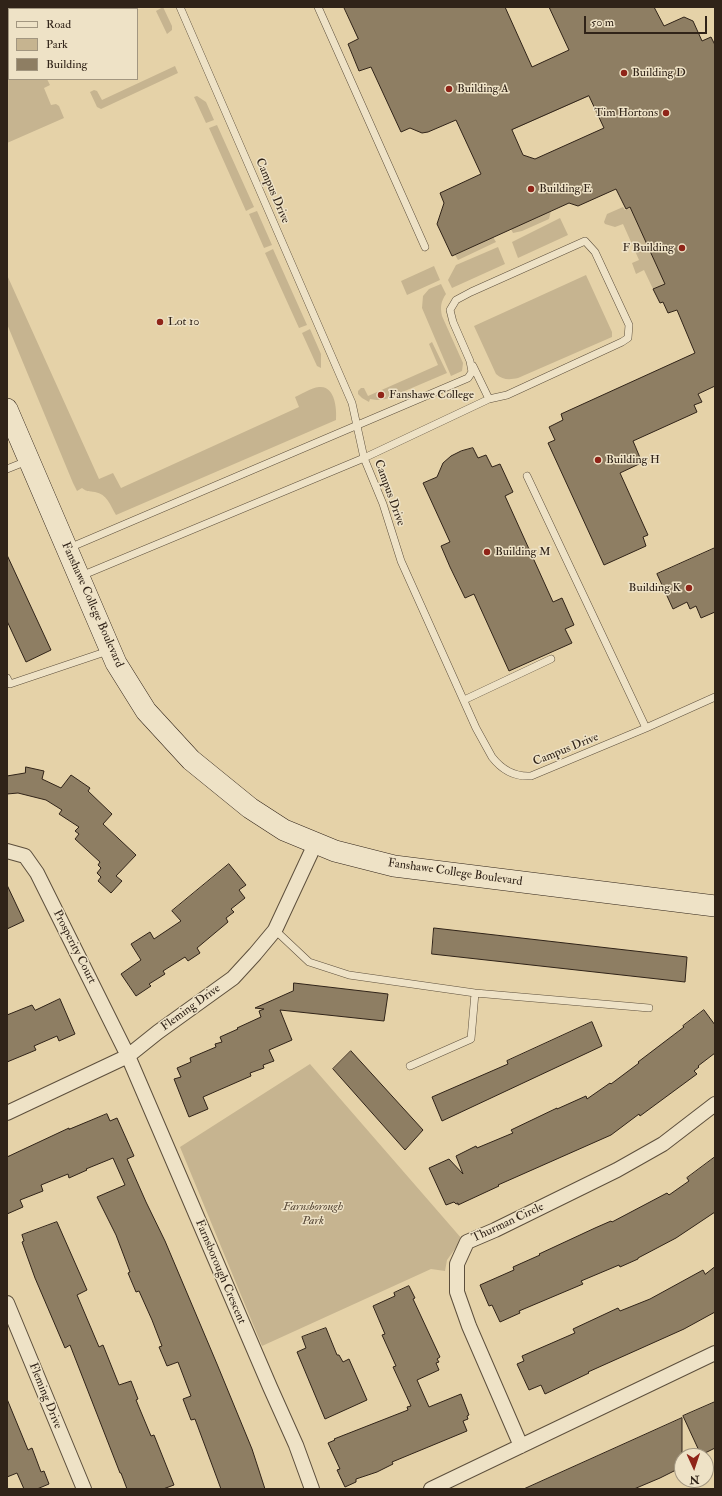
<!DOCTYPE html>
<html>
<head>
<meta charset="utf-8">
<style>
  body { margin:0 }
  #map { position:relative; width:722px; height:1496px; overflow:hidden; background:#e5d2a8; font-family:"IM FELL Double Pica",serif }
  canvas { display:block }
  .frame { position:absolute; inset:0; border:8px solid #302318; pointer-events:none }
  .legend { position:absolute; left:8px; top:8px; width:130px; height:72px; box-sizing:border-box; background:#eee2c6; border:1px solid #a29680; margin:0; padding:5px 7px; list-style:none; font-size:12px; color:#302318 }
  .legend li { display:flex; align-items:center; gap:8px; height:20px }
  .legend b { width:20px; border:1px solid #a29680 }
  .north { position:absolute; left:674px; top:1448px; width:40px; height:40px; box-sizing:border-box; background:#eee2c6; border:1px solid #a29680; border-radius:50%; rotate:177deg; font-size:11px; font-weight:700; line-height:16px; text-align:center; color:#302318 }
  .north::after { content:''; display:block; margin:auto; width:14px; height:18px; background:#8f2418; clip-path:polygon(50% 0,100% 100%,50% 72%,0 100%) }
  .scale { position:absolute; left:584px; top:16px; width:123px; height:18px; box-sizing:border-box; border:2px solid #302318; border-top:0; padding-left:5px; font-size:12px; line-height:14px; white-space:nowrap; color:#302318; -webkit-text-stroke:3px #eee2c6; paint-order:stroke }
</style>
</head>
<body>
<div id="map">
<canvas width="722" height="1496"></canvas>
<div class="frame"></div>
<ul class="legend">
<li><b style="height:5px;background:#eee2c6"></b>Road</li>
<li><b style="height:11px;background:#c6b490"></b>Park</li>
<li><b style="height:11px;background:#8e7e63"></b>Building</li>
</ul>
<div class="north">N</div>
<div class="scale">50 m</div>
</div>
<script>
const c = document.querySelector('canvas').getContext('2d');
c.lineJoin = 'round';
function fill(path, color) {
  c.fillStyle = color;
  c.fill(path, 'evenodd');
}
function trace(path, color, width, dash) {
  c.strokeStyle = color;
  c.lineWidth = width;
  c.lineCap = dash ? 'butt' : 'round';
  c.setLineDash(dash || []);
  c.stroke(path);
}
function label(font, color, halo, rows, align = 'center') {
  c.font = font + ' "IM FELL Double Pica",serif';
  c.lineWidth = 3;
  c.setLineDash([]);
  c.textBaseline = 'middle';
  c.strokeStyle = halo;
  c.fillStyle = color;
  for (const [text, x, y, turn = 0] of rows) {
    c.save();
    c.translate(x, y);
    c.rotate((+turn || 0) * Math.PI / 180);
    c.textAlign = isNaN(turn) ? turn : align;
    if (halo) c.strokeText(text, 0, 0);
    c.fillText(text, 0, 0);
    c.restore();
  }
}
fill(new Path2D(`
  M163 7 172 26V30L167 34 156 11Z
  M175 66 178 73 101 109 97 107 90 92 94 90 97 91 102 100Z
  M9 76V79H47L50 85 44 88 51 105 56 104 59 106 64 118 7 143V77Z
  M197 96 206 102 214 120 206 123 194 97Z
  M217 125 254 207 246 211 209 128Z
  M635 206 632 211 665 284 653 289 644 270 636 274 632 263 639 260 623 224 615 227 605 224 604 222 607 214 623 207 625 210Z
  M257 211 272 245 264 248 249 214Z
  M551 211 549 219 522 231 513 233 511 229Z
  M560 218 568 235 518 258 512 242Z
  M493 237 496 242 458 260 455 255Z
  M498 247 505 264 452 288 448 280 456 265Z
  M273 249 307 325 299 328 265 253Z
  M434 266 440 280 407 295 401 281Z
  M7 275 99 479 113 473 121 488 299 407 295 397C302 394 311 388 319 387 335 385 337 409 336 420L116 515C110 505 107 494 95 492 89 491 87 492 82 488L77 491 73 483 7 324Z
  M586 275 612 332V337L518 378C509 380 503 380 496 374L474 326Z
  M441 284 446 294C441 301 440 307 442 316L463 363 462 371 451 376 422 308 423 296 429 289Z
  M310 329 321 354V368L317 366 302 333Z
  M432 342 447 373 386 399 377 400 370 399 369 402 362 398 358 394V391L361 388H364L368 396 438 365 429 344Z
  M310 1064 462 1239 447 1260 445 1271 431 1269 262 1346 180 1147Z`), '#c6b490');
const building = new Path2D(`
  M344 7H505L532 67 569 50 549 7H654L664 26 684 17 693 21 702 41 711 37 715 45V386L698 394 702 402 694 405 697 412 633 441 641 460 638 461 639 464 620 473 648 535 643 537 646 546 604 565 548 443 555 440 549 427 563 420 561 414 695 353 677 310 668 313 663 302 660 303 653 289 665 284 630 207 626 209 616 189 578 206 569 203 452 256 437 224 444 203 440 193 481 174 456 120 428 132 422 133 410 128 401 132 371 67 359 71 348 44 358 39ZM589 96 604 128 535 159 523 155 512 130Z
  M473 448 478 458 486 455 492 467 500 464 513 492 505 496 553 602 562 598 574 625 565 629 572 643 509 671 474 594 465 598 450 567 441 546 450 542 423 483 437 477 443 463 451 456 461 451Z
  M715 548V612L701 618 696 606 690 609 687 602 673 609 657 574Z
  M7 555 51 650 26 662 7 621Z
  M26 767 44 771 42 779 61 788 71 775 90 788 88 791 112 814 103 824 136 855 116 876 122 881 111 893 98 881 101 877 97 873 101 868 98 865 100 862 75 839 79 834 75 831 79 827 59 814 62 810 46 800 18 793 7 794V776L25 773Z
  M229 864 246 885 239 890 245 898 231 909 234 912 226 918 228 922 197 948 200 953 188 961 185 957 163 971 165 974 149 984 151 986 136 996 121 974 141 960 131 944 150 932 154 939 181 921 172 911Z
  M7 885 24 921 7 929Z
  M434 928 687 957 685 982 432 954Z
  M294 983 388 994 384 1021 280 1010 292 1040 269 1050 274 1061 263 1065 264 1068 250 1073 251 1076 203 1097 208 1109 189 1117 174 1079 181 1077 177 1068 191 1062 190 1058 216 1047 215 1044 222 1042 220 1037 238 1029 237 1028 261 1017 259 1011 264 1009 255 1008 293 991Z
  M60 999 75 1034 59 1041 57 1036 34 1046 36 1050 7 1062V1015L32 1005 35 1010Z
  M704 1010 715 1025V1053L698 1066 699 1067 694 1071 697 1074 640 1116 639 1114 611 1135 498 1185 499 1186 458 1205V1203L456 1204 454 1202 446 1205 429 1168 449 1159 463 1174 456 1156 476 1146 477 1148 513 1133 511 1130 557 1108V1109L586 1096 587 1099 610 1083 611 1084 639 1063 638 1062 684 1027 683 1026Z
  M592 1022 602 1046 442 1121 432 1097 508 1064 507 1061Z
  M351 1051 423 1130 405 1150 333 1069Z
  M107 1114 110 1121 117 1118 134 1156 127 1159 146 1202 165 1241 217 1364 252 1449 265 1489H221L195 1419 191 1420 183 1399 191 1396 178 1362 167 1366 159 1347 162 1346 152 1320 139 1291 136 1292 128 1273 130 1272 116 1235 97 1197 125 1185 113 1158 86 1169 87 1170 69 1178 68 1174 41 1185 43 1191 20 1200 23 1207 7 1214V1157L69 1128V1129Z
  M715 1157V1212L676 1238 638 1258V1259L620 1267 619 1265 581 1281 583 1284 519 1311 520 1313 500 1322 492 1305 489 1306 480 1285 514 1270 513 1267 540 1255 539 1254 595 1228 611 1221 612 1222 667 1193 669 1195 689 1181 687 1178Z
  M57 1222 87 1290 77 1295 99 1347 103 1345 119 1385 131 1381 138 1399 136 1400 151 1436 154 1435 174 1485 163 1489H127L121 1473H120L70 1345 65 1348 35 1278 22 1242 24 1241 22 1235Z
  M715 1267V1312L684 1329 588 1372 589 1373 545 1394 541 1385 529 1390 517 1364 524 1361 522 1356 575 1333 573 1329 618 1308 620 1311 650 1299 703 1270 705 1274Z
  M409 1286 415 1298 413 1299 440 1357 437 1359 439 1362 436 1363 439 1370 417 1380 429 1407 461 1394 469 1415 467 1416 468 1419 463 1421 467 1431 392 1462 393 1464 377 1472 356 1479V1482L345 1487 337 1470 340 1469 328 1443 335 1440 334 1439 408 1410 407 1407 411 1406 393 1367 396 1366 382 1335 385 1334 373 1306 395 1296 394 1293Z
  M326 1328 337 1355H339L343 1362 349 1359 367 1400 325 1419 297 1352 306 1348 302 1337Z
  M7 1399 28 1450 32 1448 41 1472 44 1471 49 1484 37 1489H24L17 1473 7 1477Z
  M715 1402V1448L701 1455 683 1416Z
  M682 1418V1467L660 1478 634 1489H524Z`);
fill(building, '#8e7e63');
trace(building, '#302318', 1);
const lane = new Path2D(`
  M94 7 99 9
  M180 7 352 403 364 458 383 504 401 561 476 728 492 757C502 770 515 777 531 776L646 728 715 697
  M318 7 425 247
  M127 9 132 7
  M473 366 489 399
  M7 469 27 461
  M527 476 646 728
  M69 548 468 378 472 372 470 361 453 322 450 310 456 300 471 292 585 241 595 252 629 325 628 338 622 342 507 395 489 399 364 458 81 576
  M7 678 10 684 108 651
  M464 700 551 659
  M275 930 309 962 349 975 475 993 649 1008
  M410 1066 471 1039 475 993`);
const street = new Path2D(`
  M7 851 25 856 37 873 128 1056 270 1387 296 1445 312 1489
  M7 1113 128 1056 158 1032 233 978 255 954 275 930 316 842
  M7 1303 84 1489
  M521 1446 469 1326 457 1292V1264L467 1242 495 1230 617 1170 663 1144 715 1104
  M431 1489 715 1353`);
const secondary = new Path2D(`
  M7 409 116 663 146 711 191 760 250 808 284 830 335 851 394 866 715 906`);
trace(lane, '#5d4f3c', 8);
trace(street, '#5d4f3c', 16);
trace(secondary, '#302318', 22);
trace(lane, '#eee2c6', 7);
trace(street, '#eee2c6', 14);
trace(secondary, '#eee2c6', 21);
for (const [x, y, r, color] of [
  [624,73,4,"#8f2418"],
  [449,89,4,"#8f2418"],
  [666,113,4,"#8f2418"],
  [531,189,4,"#8f2418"],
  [682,248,4,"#8f2418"],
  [160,322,4,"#8f2418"],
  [381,395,4,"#8f2418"],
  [598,460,4,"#8f2418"],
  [487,552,4,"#8f2418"],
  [689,588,4,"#8f2418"]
]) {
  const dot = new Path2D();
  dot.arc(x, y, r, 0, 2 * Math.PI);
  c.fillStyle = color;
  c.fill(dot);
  trace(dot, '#eee2c6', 1.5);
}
label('12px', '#302318', '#eee2c6', [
  ["Building D",632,73],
  ["Building A",457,89],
  ["Tim Hortons",658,113,"right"],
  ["Building E",539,189],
  ["F Building",674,248,"right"],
  ["Lot 10",168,322],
  ["Fanshawe College",389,395],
  ["Building H",606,460],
  ["Building M",495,552],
  ["Building K",681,588,"right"]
], 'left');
label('12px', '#302318', '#eee2c6', [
  ["Campus Drive",272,191,67],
  ["Campus Drive",389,493,70],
  ["Fanshawe College Boulevard",92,605,66],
  ["Campus Drive",566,750,-22],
  ["Fanshawe College Boulevard",455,873,8],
  ["Prosperity Court",74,947,63],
  ["Fleming Drive",191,1008,-36],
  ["Thurman Circle",508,1223,-25],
  ["Farnsborough Crescent",220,1272,67],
  ["Fleming Drive",45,1396,68]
]);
label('italic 12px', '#564736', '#eee2c6', [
  ["Farnsborough",313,1207],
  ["Park",313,1221]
]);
</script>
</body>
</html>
